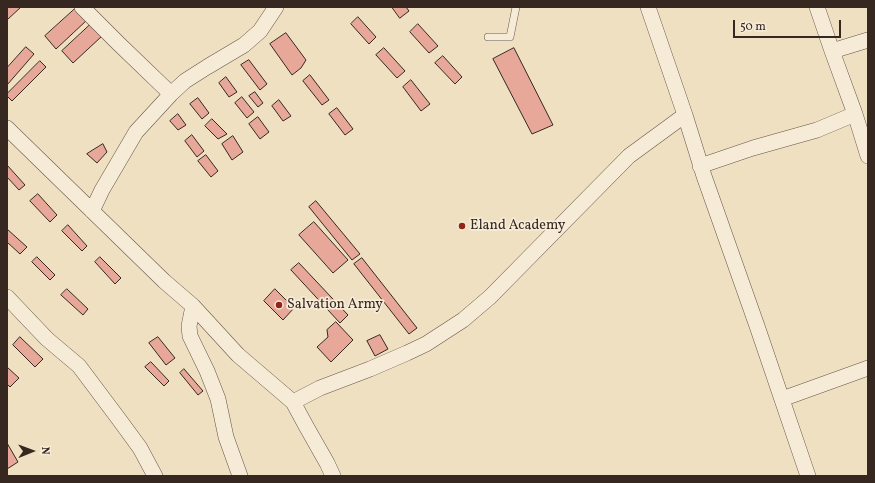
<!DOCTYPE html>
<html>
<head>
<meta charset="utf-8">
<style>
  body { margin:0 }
  #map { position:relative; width:875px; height:483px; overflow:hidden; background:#efe0c2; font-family:Vollkorn,serif }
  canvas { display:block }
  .frame { position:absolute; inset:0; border:8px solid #362720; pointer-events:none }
  .north { position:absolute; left:12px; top:431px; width:40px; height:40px; -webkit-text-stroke:3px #f5ebd7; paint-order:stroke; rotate:89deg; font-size:11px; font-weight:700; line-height:16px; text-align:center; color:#362720 }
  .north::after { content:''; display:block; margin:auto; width:14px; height:18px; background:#362720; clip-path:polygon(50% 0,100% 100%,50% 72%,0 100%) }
  .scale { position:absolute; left:733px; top:20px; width:108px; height:18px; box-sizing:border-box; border:2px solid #362720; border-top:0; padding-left:5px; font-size:12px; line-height:14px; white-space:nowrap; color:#362720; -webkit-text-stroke:3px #f5ebd7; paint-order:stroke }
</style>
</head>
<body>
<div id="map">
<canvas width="875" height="483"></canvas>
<div class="frame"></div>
<div class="north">N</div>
<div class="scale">50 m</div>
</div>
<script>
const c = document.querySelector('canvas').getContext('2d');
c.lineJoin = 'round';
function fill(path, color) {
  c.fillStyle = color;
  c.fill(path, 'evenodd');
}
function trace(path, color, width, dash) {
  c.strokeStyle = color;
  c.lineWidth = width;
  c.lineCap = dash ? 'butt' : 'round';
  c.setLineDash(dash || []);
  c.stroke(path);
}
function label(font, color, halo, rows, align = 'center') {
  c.font = font + ' Vollkorn,serif';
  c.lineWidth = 3.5;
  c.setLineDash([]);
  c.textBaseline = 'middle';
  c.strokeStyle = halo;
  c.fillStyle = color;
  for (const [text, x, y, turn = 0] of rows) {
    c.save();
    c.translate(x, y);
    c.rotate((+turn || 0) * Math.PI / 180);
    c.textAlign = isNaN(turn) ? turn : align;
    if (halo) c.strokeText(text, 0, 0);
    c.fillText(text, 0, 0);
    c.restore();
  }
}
const building = new Path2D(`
  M7 7H21L7 20Z
  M392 7H406L409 11 400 18Z
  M76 8 87 20 56 49 45 36Z
  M358 17 376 37 369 44 351 24Z
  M91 24 102 36 73 63 62 51Z
  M418 24 438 46 429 53 410 32Z
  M286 33 306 60 301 68 292 75 270 44Z
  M26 47 34 54 7 85V68Z
  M384 48 405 71 397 78 376 55Z
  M514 48 553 125 532 134 493 59Z
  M443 56 462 77 455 84 435 63Z
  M249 60 267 84 260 90 241 65Z
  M40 61 46 67 12 101 7 96V94Z
  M310 75 329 100 322 105 303 81Z
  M226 77 237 92 229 97 219 83Z
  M411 80 430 104 421 111 403 87Z
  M255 92 263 103 258 107 249 96Z
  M242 97 254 112 247 118 235 103Z
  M198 98 209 113 202 119 190 104Z
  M279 100 291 116 283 121 272 106Z
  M337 108 353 129 345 135 329 114Z
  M178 114 186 125 178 130 170 121Z
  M258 117 269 132 260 139 249 124Z
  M212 119 227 134 218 139 205 126Z
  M192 135 204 151 197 157 185 141Z
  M233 136 243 152 232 160 222 144Z
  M103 144 107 152 97 163 87 154Z
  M206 155 218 171 211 177 198 161Z
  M7 165 25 185 19 190 7 177Z
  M38 194 57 215 50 222 30 201Z
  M316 201 360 254 352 260 309 207Z
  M314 222 348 260 333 273 299 235Z
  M68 225 87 246 82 251 62 231Z
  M7 229 27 247 20 254 7 242Z
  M37 257 55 275 50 280 32 262Z
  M100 257 121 278 115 284 95 262Z
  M362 258 417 328 409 334 354 264Z
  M299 263 348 315 340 323 291 270Z
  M67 289 88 309 83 315 61 295Z
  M275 289 294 308 283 320 264 301Z
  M336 322 353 340 331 362 317 347 328 337 327 330Z
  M380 335 388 349 375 356 367 341Z
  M20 337 43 359 35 367 13 345Z
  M158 337 175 358 166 365 149 343Z
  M151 362 169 381 164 386 145 367Z
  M7 367 19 378 10 387 7 384Z
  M184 369 203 391 198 395 180 373Z
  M7 443 18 462 7 469Z`);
fill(building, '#e7a899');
trace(building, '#362720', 1);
const lane = new Path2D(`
  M488 37H510L516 7`);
const street = new Path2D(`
  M82 7 118 43 171 94
  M648 7 685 115 704 176 757 326 808 476
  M817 7 832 51 855 114 868 156
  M832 51 868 40
  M7 128 164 281 193 306 238 355 293 402 306 426 327 463 333 476
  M700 166 753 148 817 130 855 114
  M92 211 102 190 136 132 171 94 185 81 207 67 244 45 260 31 276 7
  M7 297 47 339 79 366 118 418 140 448 155 476
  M193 306 189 326 190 336 207 371 218 399 226 437 240 476
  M782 399 868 368
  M293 402 320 388 370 369 407 353 426 344 463 320 490 297 629 156 685 115`);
trace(lane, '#645548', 8);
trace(street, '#645548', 16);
trace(lane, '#f5ebd7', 7);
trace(street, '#f5ebd7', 15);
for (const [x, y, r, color] of [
  [462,226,4,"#8f2418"],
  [279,305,4,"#8f2418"]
]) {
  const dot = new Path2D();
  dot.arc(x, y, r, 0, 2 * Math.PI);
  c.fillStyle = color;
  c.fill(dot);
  trace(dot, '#f5ebd7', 1.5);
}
label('14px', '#362720', '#f5ebd7', [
  ["Eland Academy",470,226],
  ["Salvation Army",287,305]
], 'left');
</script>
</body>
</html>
